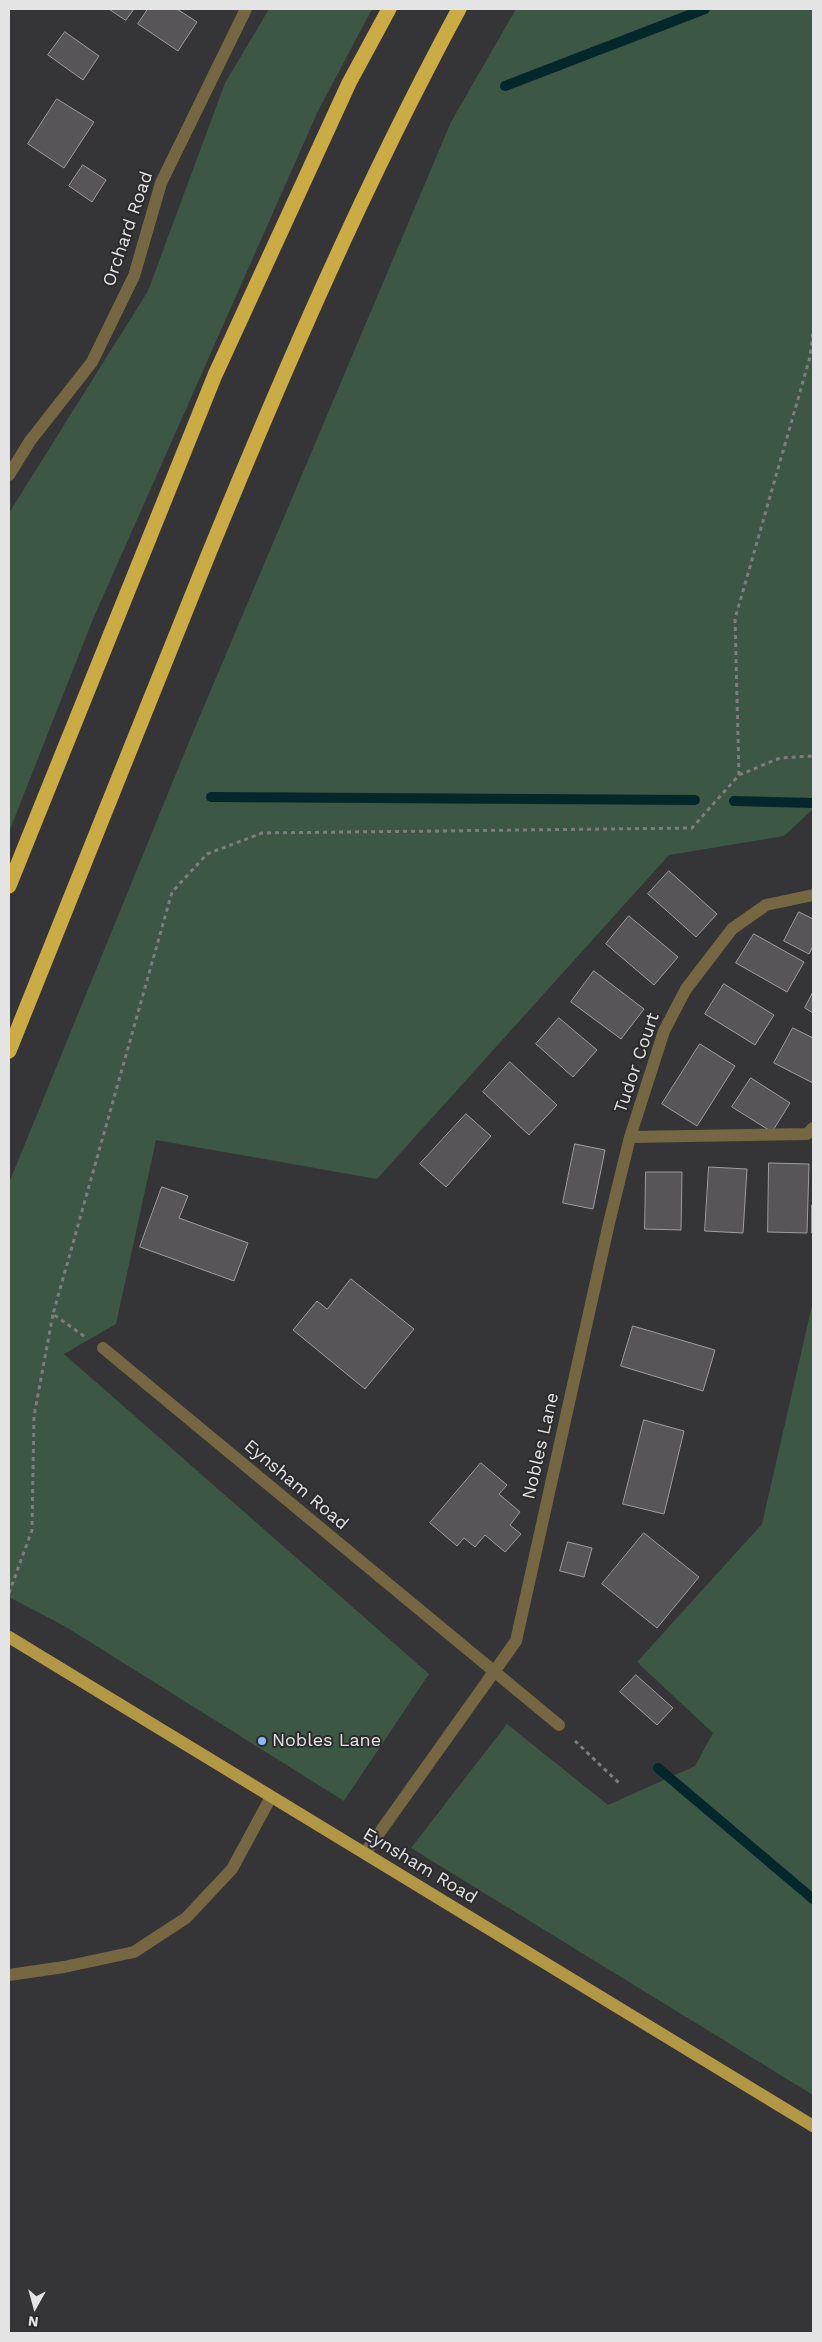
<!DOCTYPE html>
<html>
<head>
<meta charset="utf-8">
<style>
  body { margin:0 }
  #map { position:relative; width:822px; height:2342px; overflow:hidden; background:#353436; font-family:"Work Sans",sans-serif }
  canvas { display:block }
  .frame { position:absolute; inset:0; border:10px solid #e5e4e5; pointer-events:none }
  .north { position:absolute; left:10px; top:2282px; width:50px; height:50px; -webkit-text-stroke:4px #2b2a2c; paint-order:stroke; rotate:187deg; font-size:14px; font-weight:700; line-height:20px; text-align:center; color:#e5e4e5 }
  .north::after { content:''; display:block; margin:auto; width:18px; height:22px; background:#e5e4e5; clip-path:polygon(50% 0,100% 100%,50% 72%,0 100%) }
</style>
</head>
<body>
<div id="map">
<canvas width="822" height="2342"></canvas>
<div class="frame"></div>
<div class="north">N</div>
</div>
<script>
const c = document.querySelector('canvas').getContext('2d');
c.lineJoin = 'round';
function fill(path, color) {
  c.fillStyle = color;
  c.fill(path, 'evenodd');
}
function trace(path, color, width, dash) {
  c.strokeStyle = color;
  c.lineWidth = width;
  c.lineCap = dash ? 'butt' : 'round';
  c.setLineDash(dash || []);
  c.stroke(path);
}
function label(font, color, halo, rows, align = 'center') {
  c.font = font + ' "Work Sans",sans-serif';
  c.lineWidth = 4;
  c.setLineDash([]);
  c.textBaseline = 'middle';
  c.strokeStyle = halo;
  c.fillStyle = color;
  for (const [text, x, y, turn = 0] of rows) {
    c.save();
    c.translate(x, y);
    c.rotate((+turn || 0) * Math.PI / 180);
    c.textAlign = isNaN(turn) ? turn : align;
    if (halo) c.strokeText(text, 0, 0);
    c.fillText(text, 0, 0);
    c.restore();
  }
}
fill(new Path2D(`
  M269 9H372L318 111 93 619 9 832V513L148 291 225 83Z
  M516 9H813V809L784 836 669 855 377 1179 156 1140 116 1324 64 1354 429 1674 344 1801 66 1627 9 1597V1183L191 737 451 122Z
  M813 1301V2095L411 1848 507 1724 608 1805 695 1766 713 1733 637 1662 762 1524Z`), '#3d5745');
trace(new Path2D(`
  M505 86 705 9
  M211 797 695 800
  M734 801 813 803
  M658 1768 813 1899`), '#04272c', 10);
const building = new Path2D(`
  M109 9H134L126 20Z
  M148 9H177L197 22 178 51 138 24Z
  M65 32 99 56 83 80 48 55Z
  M57 99 94 122 64 168 28 144Z
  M83 165 106 180 92 202 69 186Z
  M669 871 717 914 696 937 648 894Z
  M799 912 813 919V946L809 954 784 941Z
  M629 916 678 957 654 985 606 944Z
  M754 934 804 962 787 992 736 963Z
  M594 971 644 1009 621 1039 571 1002Z
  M724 984 774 1015 755 1045 705 1014Z
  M813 992V1013L805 1008Z
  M559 1018 597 1050 573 1077 536 1044Z
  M793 1028 813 1038V1083L774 1063Z
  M700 1044 735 1066 697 1126 662 1104Z
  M510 1062 557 1105 529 1135 483 1092Z
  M751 1078 790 1103 772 1132 732 1107Z
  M466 1114 491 1136 446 1187 420 1164Z
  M575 1144 605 1150 593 1209 563 1203Z
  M769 1163 809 1164 807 1233 768 1232Z
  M709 1167 747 1169 743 1233 705 1231Z
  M646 1172H682L681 1230 645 1229Z
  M162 1187 188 1196 179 1218 248 1243 234 1281 140 1247Z
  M812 1205H813V1233H812Z
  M351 1279 414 1329 365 1389 293 1330 317 1301 327 1309Z
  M633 1326 715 1350 703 1391 621 1366Z
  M644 1420 684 1431 664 1514 623 1504Z
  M481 1463 507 1485 499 1494 520 1512 510 1525 521 1534 505 1552 485 1535 475 1547 464 1538 457 1546 430 1523Z
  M644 1533 699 1577 657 1628 602 1584Z
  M568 1542 592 1548 584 1577 560 1571Z
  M636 1675 673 1708 657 1725 620 1692Z`);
fill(building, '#575558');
trace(building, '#a09da0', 1);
trace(new Path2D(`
  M739 775 735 619 810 357 813 332
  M84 1336 53 1314 172 892 207 854 262 833 692 828 739 775 780 758 813 756
  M9 1593 32 1530 34 1416 53 1314
  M575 1741 620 1784`), '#7e7d7f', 3, [4, 4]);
trace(new Path2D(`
  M9 475 30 441 92 362 134 276 161 183 246 9
  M630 1137 807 1134 813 1128
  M103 1348 559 1725
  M365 1853 516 1641 609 1223 630 1137 664 1031 686 989 732 929 766 905 813 895
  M9 1975 64 1967 134 1952 186 1918 232 1869 271 1797`), '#746741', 12);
trace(new Path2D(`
  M9 1637 813 2126`), '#b29845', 12);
trace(new Path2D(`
  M9 886 215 375 349 83 389 9
  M9 1051C75 885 141 719 209 553 285 368 364 185 459 9`), '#cbac44', 15);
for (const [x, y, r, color] of [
  [262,1741,5,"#8cb9fc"]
]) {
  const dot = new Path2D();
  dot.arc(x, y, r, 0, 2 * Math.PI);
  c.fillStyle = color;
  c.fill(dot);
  trace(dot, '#2b2a2c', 2);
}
label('18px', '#e5e4e5', '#2b2a2c', [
  ["Orchard Road",128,229,-71],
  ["Tudor Court",637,1063,-71],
  ["Nobles Lane",541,1446,-77],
  ["Eynsham Road",296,1485,40],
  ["Eynsham Road",420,1866,31]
]);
label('18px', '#e5e4e5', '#2b2a2c', [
  ["Nobles Lane",272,1741]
], 'left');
</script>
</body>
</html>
